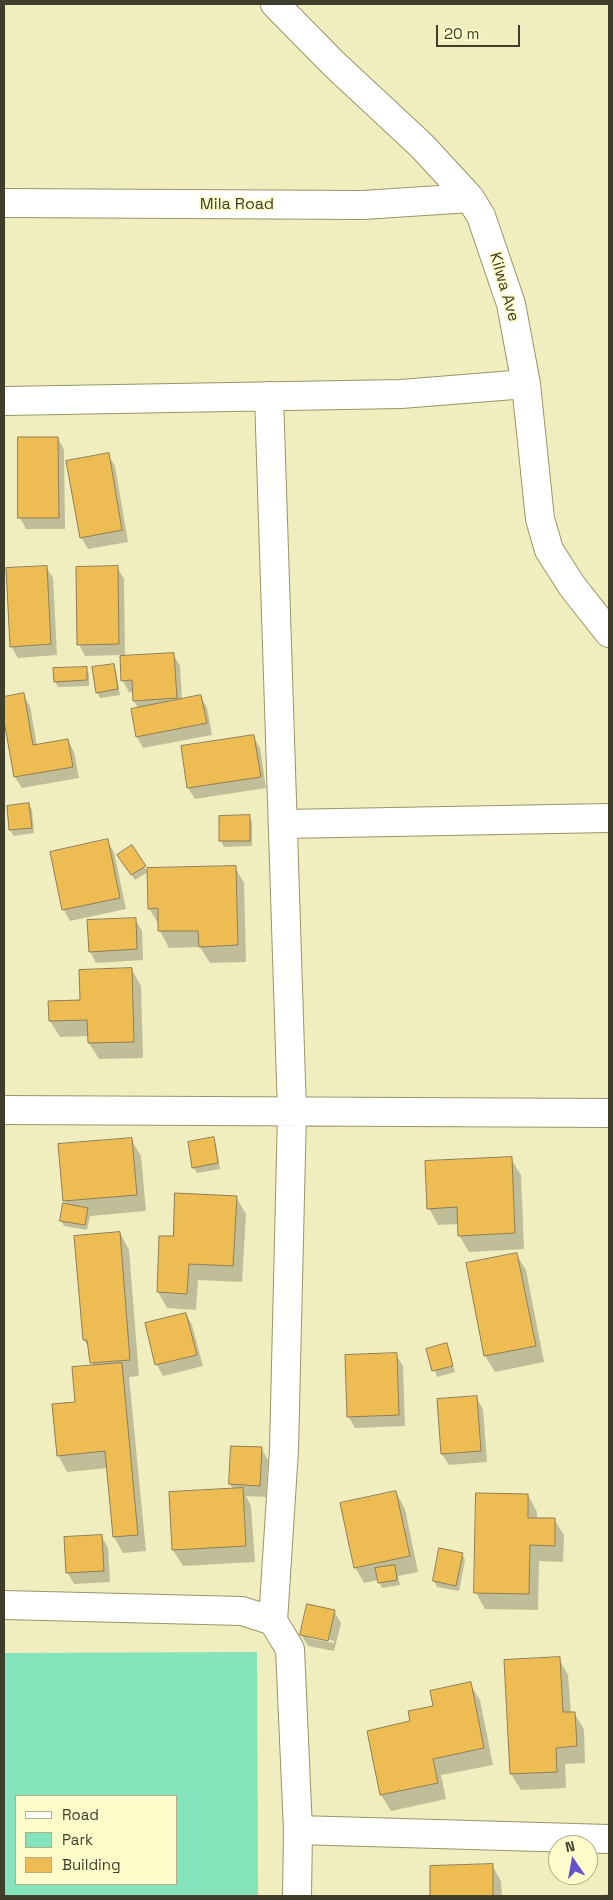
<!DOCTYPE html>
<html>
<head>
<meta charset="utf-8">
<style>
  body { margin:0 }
  #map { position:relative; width:613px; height:1900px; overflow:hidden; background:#f0eebe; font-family:"Space Grotesk",sans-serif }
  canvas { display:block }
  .frame { position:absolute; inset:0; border:5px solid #3f3e2b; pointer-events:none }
  .legend { position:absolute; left:15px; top:1795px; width:162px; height:90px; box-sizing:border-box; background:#fefbcb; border:1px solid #b2af8b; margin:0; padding:6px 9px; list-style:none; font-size:15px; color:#3f3e2b }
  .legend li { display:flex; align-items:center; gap:10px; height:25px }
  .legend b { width:25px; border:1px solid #b2af8b }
  .north { position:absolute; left:548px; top:1835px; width:50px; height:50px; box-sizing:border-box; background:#fefbcb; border:1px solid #b2af8b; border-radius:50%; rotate:348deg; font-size:14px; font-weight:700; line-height:20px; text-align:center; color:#3f3e2b }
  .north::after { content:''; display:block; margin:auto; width:18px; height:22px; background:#6452cb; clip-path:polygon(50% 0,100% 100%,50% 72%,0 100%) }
  .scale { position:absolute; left:436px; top:25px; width:84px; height:22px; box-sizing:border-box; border:2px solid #3f3e2b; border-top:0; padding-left:6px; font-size:15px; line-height:18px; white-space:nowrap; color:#3f3e2b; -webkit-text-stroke:4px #fefbcb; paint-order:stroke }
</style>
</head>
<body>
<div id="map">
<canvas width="613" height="1900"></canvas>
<div class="frame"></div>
<ul class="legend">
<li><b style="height:6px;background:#fff"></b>Road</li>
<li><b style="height:14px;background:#84e3bb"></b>Park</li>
<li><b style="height:14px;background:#edbd53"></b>Building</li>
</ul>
<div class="north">N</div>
<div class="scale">20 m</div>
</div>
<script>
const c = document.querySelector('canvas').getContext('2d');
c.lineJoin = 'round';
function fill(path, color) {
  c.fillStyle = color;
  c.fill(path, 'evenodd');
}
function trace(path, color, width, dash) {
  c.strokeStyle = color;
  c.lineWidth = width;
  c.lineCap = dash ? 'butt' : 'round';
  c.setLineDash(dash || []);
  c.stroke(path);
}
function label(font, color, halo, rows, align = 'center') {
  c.font = font + ' "Space Grotesk",sans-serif';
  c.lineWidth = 4;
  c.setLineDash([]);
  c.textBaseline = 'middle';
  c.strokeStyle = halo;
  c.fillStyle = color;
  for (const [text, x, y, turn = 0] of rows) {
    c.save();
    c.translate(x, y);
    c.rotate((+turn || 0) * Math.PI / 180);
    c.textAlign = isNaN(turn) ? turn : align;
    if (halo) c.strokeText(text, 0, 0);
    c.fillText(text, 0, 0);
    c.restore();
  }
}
fill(new Path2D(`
  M257 1652 258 1896H4V1653ZM16 1796H176V1884H16Z`), '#84e3bb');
fill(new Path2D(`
  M58 438 64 450 65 529H26L20 518Z
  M108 455 115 466 128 542 88 549 81 537Z
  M46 567 53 578 57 655 18 658 11 646Z
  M117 567 124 579 125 657 173 654 180 666 182 700 201 697 207 708 212 735 143 748 137 737 138 708 134 701V692H129L123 681 121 655 85 656 79 644Z
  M113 665 116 671 120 695 100 698 97 692Z
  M86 668 89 674V686L58 687 55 681Z
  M23 695 30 706 37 746 68 740 74 752 79 778 22 788 15 777 4 714V698Z
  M253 736 260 748 266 788 195 799 188 788 182 748Z
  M29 805 32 810 34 833 14 836 10 830 8 807Z
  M221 817H249L252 822V846L224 847 221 841Z
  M107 841 114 852 126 909 70 921 64 910Z
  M131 847 146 870 235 867 244 883 246 962 210 963 200 947 169 948 160 931 159 925 149 908 148 872 135 880 122 860Z
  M135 919 142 931 143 960 96 963 90 951Z
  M132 970 141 986 143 1058 99 1059 89 1043V1036L60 1037 50 1021Z
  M131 1139 141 1156 146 1211 90 1216 87 1230 64 1226 61 1220 67 1205 64 1201Z
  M213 1139 216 1144 220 1169 197 1173 193 1167Z
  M511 1159 521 1175 524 1249 469 1252 459 1235V1224L438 1225 429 1208Z
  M236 1197 246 1214 242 1282 198 1280 196 1310 167 1308 158 1292 174 1238Z
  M120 1233 129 1250 139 1376 129 1377 146 1551 123 1553 114 1537 108 1468 67 1472 58 1455 76 1403 93 1367 90 1350 84 1340Z
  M516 1254 526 1270 544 1362 495 1372 485 1356 467 1264Z
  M186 1314 192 1325 203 1366 163 1376 157 1365 146 1324Z
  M446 1345 455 1372 437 1377 428 1349Z
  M396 1355 403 1366 405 1426 355 1428 348 1416Z
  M476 1397 483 1409 487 1462 449 1465 442 1454Z
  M261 1448 268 1460 266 1497 246 1496 251 1506 255 1562 183 1566 173 1550 234 1490 230 1484Z
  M396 1492 405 1509 418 1572 398 1576 400 1585 382 1588 378 1580 364 1583 355 1567Z
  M528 1495 537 1512V1519H554L564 1535 563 1562 539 1561 538 1610 485 1609 476 1593Z
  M102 1537 108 1548 110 1582 74 1584 67 1572Z
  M462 1554 465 1560 459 1591 437 1587 434 1581Z
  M334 1611 341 1623 334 1651 308 1646 301 1634ZM308 1635 334 1641V1643L308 1638Z
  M559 1659 568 1675 571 1713H574L584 1729 585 1763 565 1764 566 1788 521 1790 511 1774 506 1661Z
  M470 1684 480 1700 493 1765 441 1775 446 1799 391 1811 381 1795 368 1732 412 1722Z
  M492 1865 501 1881 502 1896H432L431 1867Z
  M609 1894V1896H598Z`), '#0003');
const building = new Path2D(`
  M18 437H58L59 518H18Z
  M109 453 122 530 80 538 66 461Z
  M47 566 51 644 10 647 6 568Z
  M118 566 119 644 77 645 76 567Z
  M174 653 177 698 133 701 132 680 121 681 120 656Z
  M114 664 118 689 96 693 92 667Z
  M87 667V680L54 682 53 668Z
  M24 693 33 745 68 739 73 767 14 777 4 721V697Z
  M201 695 207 723 136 737 131 709Z
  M254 735 261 777 187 788 181 746Z
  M29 803 32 828 9 830 7 806Z
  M250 815V841H219V816Z
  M108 839 120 898 62 910 50 852Z
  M132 845 146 866 131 875 117 855Z
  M236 866 238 945 199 947 198 931H158V908L148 909 147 868Z
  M136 918 137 949 89 952 87 920Z
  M132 968 134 1042 88 1043 87 1020 49 1021 48 1001 80 1000 79 970Z
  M214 1137 218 1163 192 1168 188 1142Z
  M132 1138 137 1195 63 1201 58 1144Z
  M512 1157 515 1233 458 1236 457 1207 427 1209 425 1161Z
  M175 1193 237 1196 233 1266 189 1264 187 1294 157 1292 159 1236H173Z
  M63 1203 88 1208 85 1225 60 1221Z
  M120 1232 130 1360 90 1363 87 1340H83L74 1236Z
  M517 1253 536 1346 484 1356 466 1263Z
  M186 1313 197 1355 155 1365 145 1323Z
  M447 1343 453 1366 432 1371 426 1349Z
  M397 1353 399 1415 347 1417 345 1355Z
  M122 1363 138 1535 113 1537 105 1451 57 1456 52 1404 75 1402 72 1367Z
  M477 1396 481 1451 441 1454 437 1399Z
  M231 1446 262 1447 260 1486 229 1484Z
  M243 1488 246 1546 172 1550 169 1492Z
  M396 1491 410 1556 354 1568 340 1503Z
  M476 1493 528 1494V1518H555V1546L530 1545 529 1594 474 1593Z
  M102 1535 104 1571 66 1573 64 1537Z
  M439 1548 463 1553 456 1586 433 1581Z
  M395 1565 397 1580 378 1583 375 1568Z
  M307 1604 335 1610 328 1641 300 1635Z
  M560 1657 563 1712H575L577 1746 556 1748 557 1772 510 1774 504 1660Z
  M471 1682 484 1748 433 1759 438 1783 380 1795 367 1731 410 1721 408 1711 433 1706 430 1691Z
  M493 1864V1896H430V1866Z`);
fill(building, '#edbd53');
trace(building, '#907d54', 1);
const minor = new Path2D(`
  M275 4 334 64 422 146 470 198 481 216 511 304 526 384 540 519 549 550 572 586 609 633
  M4 203 363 205 470 198
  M269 396 292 1112 284 1450 273 1621
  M4 401 401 394 526 384
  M283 824 609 818
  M4 1110 609 1113
  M4 1605 242 1611 273 1621 290 1649 298 1830 297 1896
  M298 1830 609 1839`);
trace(minor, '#989568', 30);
trace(minor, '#fff', 28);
label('16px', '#3f3e2b', '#fefbcb', [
  ["Mila Road",237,205],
  ["Kilwa Ave",504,287,74]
]);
</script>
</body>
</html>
